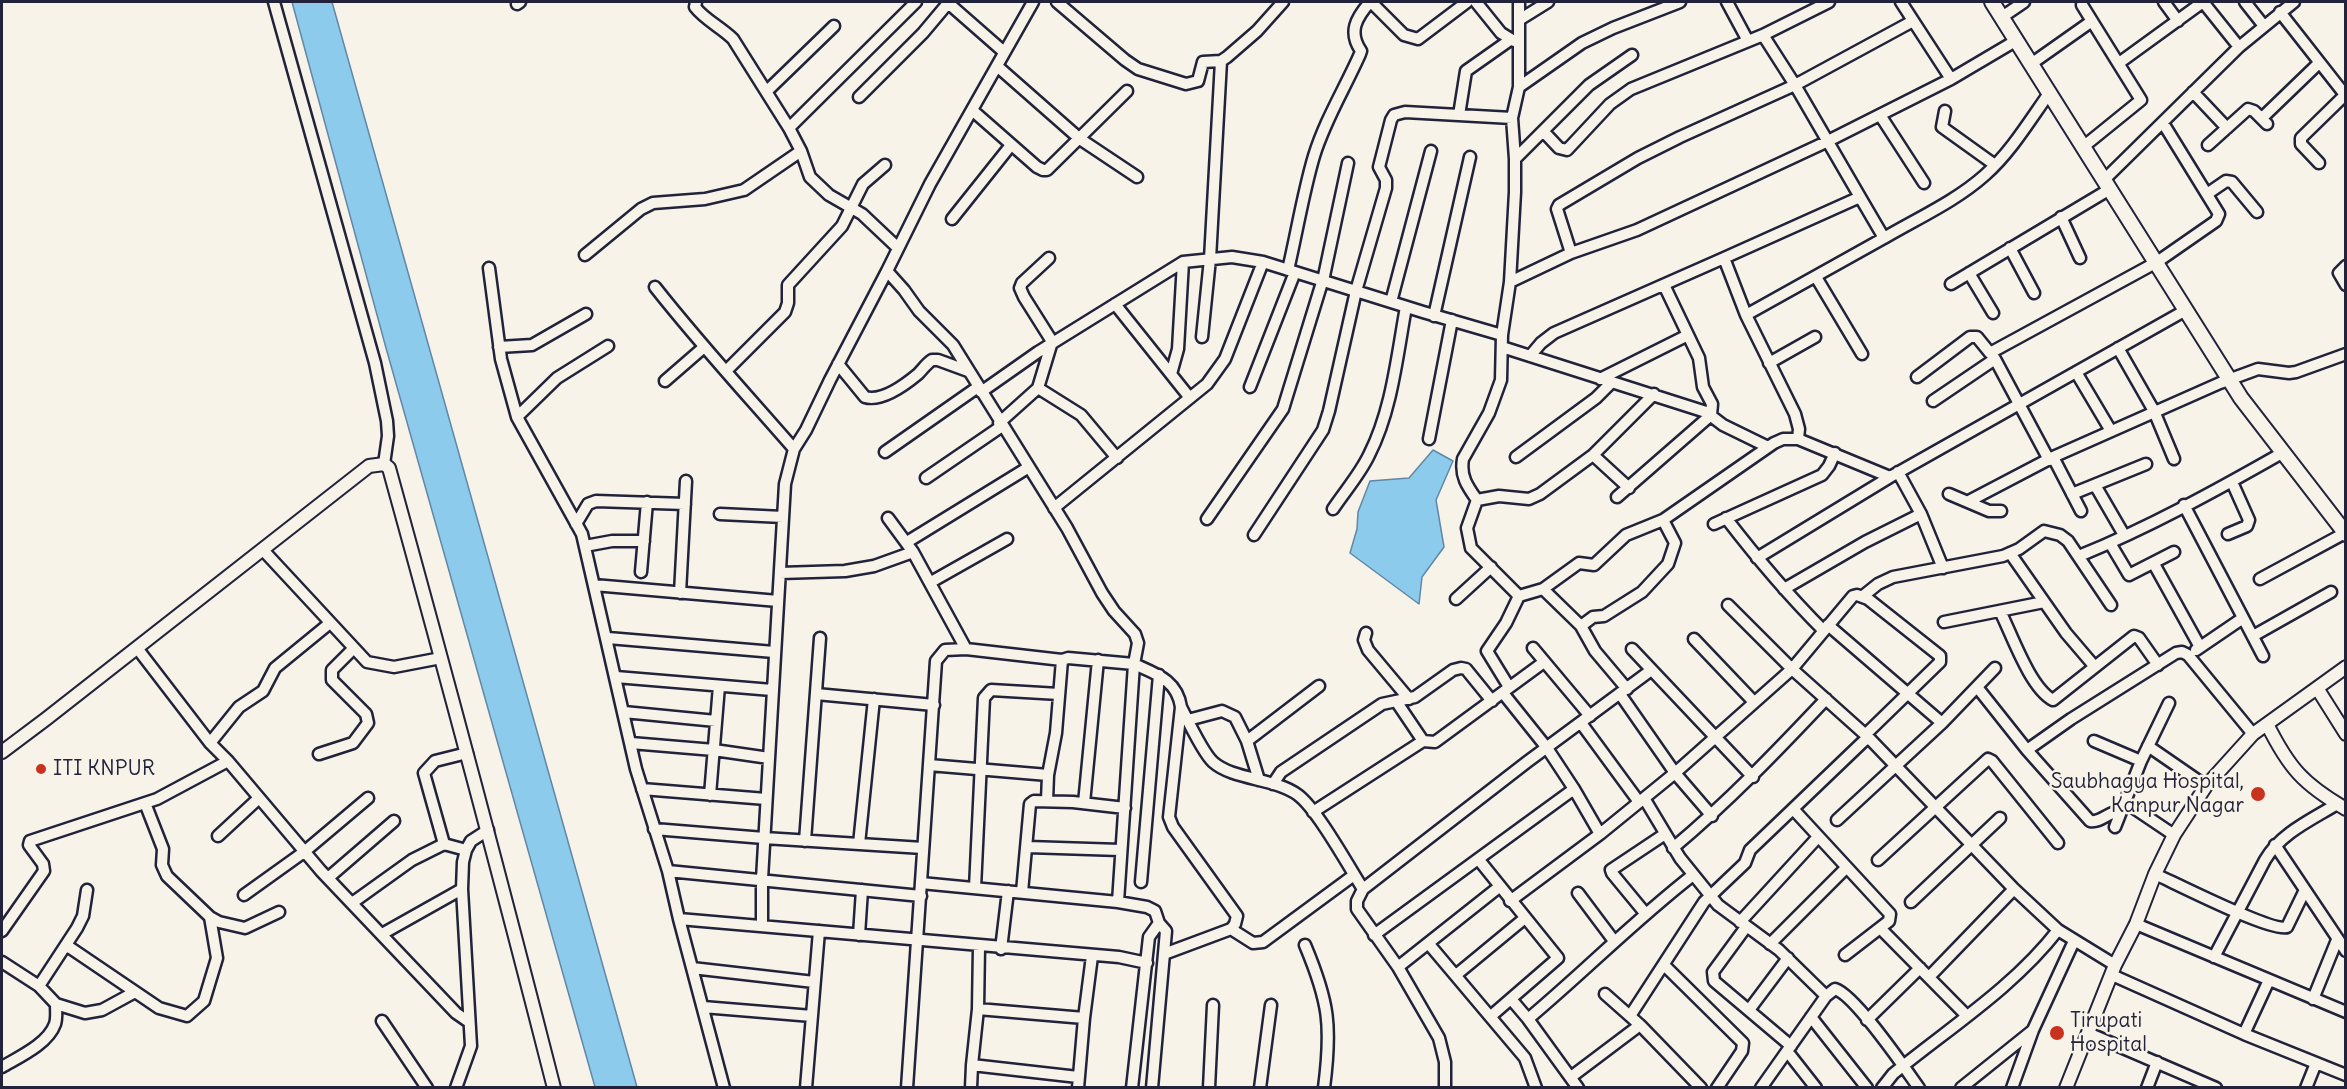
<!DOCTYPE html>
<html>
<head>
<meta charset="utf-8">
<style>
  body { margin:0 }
  #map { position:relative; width:2347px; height:1089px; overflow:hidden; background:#f7f3e8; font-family:Delius,sans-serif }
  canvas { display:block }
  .frame { position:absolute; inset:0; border:3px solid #22223b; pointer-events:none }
</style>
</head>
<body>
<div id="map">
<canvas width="2347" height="1089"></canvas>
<div class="frame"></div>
</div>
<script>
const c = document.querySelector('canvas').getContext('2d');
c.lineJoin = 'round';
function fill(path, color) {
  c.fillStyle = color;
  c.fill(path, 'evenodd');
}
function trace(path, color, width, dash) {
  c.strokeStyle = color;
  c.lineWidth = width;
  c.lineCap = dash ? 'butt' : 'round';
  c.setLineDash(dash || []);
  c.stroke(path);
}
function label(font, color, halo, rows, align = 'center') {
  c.font = font + ' Delius,sans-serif';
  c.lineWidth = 5;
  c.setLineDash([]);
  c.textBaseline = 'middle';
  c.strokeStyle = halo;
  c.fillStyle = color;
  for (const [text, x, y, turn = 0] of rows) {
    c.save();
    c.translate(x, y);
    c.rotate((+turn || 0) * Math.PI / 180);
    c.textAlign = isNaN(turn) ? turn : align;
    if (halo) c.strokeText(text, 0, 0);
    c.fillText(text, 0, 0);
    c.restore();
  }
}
const water = new Path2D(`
  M292 2H332L637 1087H595L386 348Z
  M1433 450 1453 461 1436 500 1444 547 1422 577 1419 604 1350 553 1357 529 1358 512 1370 481 1409 478Z`);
fill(water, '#8dcbed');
trace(water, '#6287a6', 1.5);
const minor = new Path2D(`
  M274 2 375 363 387 421 388 436 384 464
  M696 2 695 7C705 20 721 27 733 39L789 128 801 151 810 177 829 195 862 214 898 248
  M947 2 1004 52
  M1057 2 1125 60 1138 69 1186 84 1198 81 1203 62 1221 61 1227 57 1257 31 1283 2
  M1371 2 1404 35 1418 39 1467 2
  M1476 2 1501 33 1514 41
  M1727 2 1748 41
  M1901 2 1951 79
  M2164 2 2178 21
  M2203 2 2239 47
  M2245 2 2264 26
  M517 4 520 2
  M2082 5 2141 100 2083 147
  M2280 12 2346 96
  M2002 17 2024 2
  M1519 20 1548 2
  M1763 35 1795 85 1860 197 1724 258 1746 315 1884 238 1860 197
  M2119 63 2203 2
  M2031 64 2092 21
  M997 66 1080 139 1137 177
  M1519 87 1582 43 1613 28 1680 2
  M767 91 834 26
  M2193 92 2227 128
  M859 97 923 33 949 2
  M972 110 1037 167 1043 170H1047L1127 91
  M1945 111 1942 127 1995 165
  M1459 115 1466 71 1510 40
  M1880 115 1924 183
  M2262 118 2319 63
  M789 128 916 2
  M1543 131 1559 148 1567 150 1610 104 1631 89 1763 35 1829 2
  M2208 145 2248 109 2254 111 2267 124
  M1515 159 1589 85 1632 55
  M2319 163 2301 144V138L2345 95
  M2104 180 2239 47 2294 2
  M2207 194 2226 181 2232 182 2257 212
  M2061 217 2080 258
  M952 219 1011 145
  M1884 238C1918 218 1956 201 1985 175 2011 152 2030 120 2050 92
  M2010 248 2034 293
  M1571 253 1557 209 1559 205 1638 158 1680 137 1795 85 1913 21
  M585 255 641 209 653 203 705 199 744 190 801 151
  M1049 258 1022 283 1020 288 1024 297 1053 343
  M2346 266 2339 273 2346 285
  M489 268 501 359 517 417 582 534 636 769 668 871 679 919 724 1088
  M1288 270C1297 232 1303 193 1314 156 1325 120 1345 88 1360 54L1361 51C1348 32 1356 18 1370 2
  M887 271 904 290 919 311 953 345 1067 528 1102 593 1114 611 1135 634 1138 643 1134 664C1156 674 1177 680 1181 707L1169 817 1173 827 1237 916 1235 924 1231 929 1164 954
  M1969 273 1993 313
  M1816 277 1862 354
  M1510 282 1571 253 1637 230 1826 142 1951 79 2017 40
  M1951 284 2110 189
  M655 287C699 343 747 395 794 449
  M1391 302 1431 151
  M1115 304 1190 398
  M1746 315 1795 414 1799 429 1798 439
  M1434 316 1470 157
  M1202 337 1210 259 1221 61
  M499 347 532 345 586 314
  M1502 347 1706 412 1723 425 1768 447
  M2118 348 2154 411 2174 459
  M1530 356 1541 343 1554 333 1724 258
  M1995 359 2049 460
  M1769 363 1815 337
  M838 364 865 397C882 402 906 384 918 374 923 369 926 364 932 360H938L968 371
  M726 371 785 312 788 303V285L842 226 863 184 885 165
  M2076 372 2111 431
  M1171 374 1178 349 1183 262
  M1917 377 1970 337H1977L1990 353 2157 262 2216 221 2219 214 2163 123
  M1600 379 1688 335
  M665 381 703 348
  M1250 387 1295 272
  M1038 388 1081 415 1117 458
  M981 392 1038 352 1183 262 1232 257 1263 262 1423 312 1502 335
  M1933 401 1995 359 1992 355
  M517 417 557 378 608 346
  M999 423 1038 388 1051 345
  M1429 439 1452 320
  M885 452 978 387
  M1593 455 1629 488
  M1516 457 1596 398 1611 383
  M2053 457 2081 511
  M1898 472 1921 514 1943 568
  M926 478 1002 426
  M2095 485 2124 535
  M1949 494 1989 511H2001
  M2072 494 2146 464
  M1617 497 1711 415 1712 404 1703 387 1699 358 1664 285
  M1477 500 1499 496 1529 499 1540 494 1593 455 1654 394
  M1969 501 2053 457 2220 383 2258 369 2289 373 2296 372 2346 354
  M2184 505 2263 656
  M1054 508 1207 384 1225 359 1263 262
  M1333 509C1345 491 1360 474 1369 455 1392 410 1397 356 1406 307
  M720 514 783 517
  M888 518 913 552 966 649 945 650 936 661 907 1088
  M1726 518C1756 557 1788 595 1823 630
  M1207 519 1283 409 1324 276 1348 163
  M576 524 588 504 596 501 685 504
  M1714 524 1822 475 1829 466 1835 453
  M2228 534 2247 526 2249 520 2232 482
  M1254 535 1323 430 1329 411 1356 291 1386 188V180L1379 167 1391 120 1394 115 1405 112 1512 118
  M907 542 1029 467
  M2110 543 2129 575 2174 552
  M585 546 612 541H644
  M263 550 367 662 394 667 441 658
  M2010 553 2066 633 2095 667
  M2079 556C2148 528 2217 490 2282 453
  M1757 558 1890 477 2186 310
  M2154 564 2200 647
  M641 572 647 502
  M780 573 845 571 874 566 913 552
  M2260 579 2345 533
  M931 582 1007 539
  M594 585 778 601
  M1543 589 1581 626 1595 651 1627 689
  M1784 589 1865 542 1921 514
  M680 593 686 481
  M1519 596 1471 548 1467 528 1477 500C1467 486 1460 476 1463 459L1489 413 1501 380 1502 335 1510 282 1515 192V159L1512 118 1519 87V2
  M1863 596 1878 584 1893 577 2003 556 2019 549 2044 531 2060 535 2068 541 2111 605
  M1456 599 1491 567
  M1728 605 1792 669 1853 596 1857 595 1868 599 1940 656V662L1865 735
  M2000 611C2012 635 2030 688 2053 700L2134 636 2139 638 2158 665
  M1944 622 2044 602
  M1828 625 1942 723
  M1581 626 1593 617 1604 616 1642 592 1668 564 1675 543 1663 520
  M1366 633 1364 640 1368 650 1409 699
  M2253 636 2331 592
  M608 638 774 652
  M1694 639 1754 702
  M137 648 210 743 228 761 321 871 456 1013 469 1022
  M1533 648 1590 716
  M966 649 1062 660
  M1632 649 1753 777
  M2196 650 2243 618
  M616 677 772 690
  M1509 687 1487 651 1506 623 1519 596 1543 589 1579 563 1594 565 1626 535 1663 520 1774 443 1783 439H1798L1890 477
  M1977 687 2027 750
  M1503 693 1547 748 1574 789 1600 834
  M816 694 934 705
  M1620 694 1675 773 1712 816
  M1396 701 1423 741
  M1181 707C1188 721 1203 753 1213 762 1233 780 1275 778 1298 795 1317 809 1349 867 1363 889L1527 762 1650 671
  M624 712 716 721
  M1188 720 1222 711 1235 717 1247 741 1259 780
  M1581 723 1639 802
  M1247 741 1319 686
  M2094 741 2141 761
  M210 743 239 707 263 691 275 668 330 623
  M631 743 714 750 769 758
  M2148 746 2206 786
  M319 754 353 743 368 723 366 714 332 680V670L354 648
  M929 765 1048 775 1056 733 1062 660 1068 658 1134 664 1118 902
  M1273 784 1281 772 1382 704 1415 697 1453 670 1461 668 1466 669 1492 701
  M642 789 766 799
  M710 795 719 686
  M1644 798 1680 858 1718 905 1779 950 1826 996
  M1047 801 1048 775
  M2125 802 2174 835
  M145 803 163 849 162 865 167 876 210 917 219 922 245 928 279 912
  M1084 803 1098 660
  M1794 810 1890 914 1889 921 1845 955
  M1313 812 1423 741 1435 742 1544 662
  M2121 812C2109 810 2102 823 2090 821L2027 750 2071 719 2176 653 2182 652 2188 655 2253 734
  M1837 820 1942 723 1995 668
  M2115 827 2141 761 2169 703
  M654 829 764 838 923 848
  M218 836 259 798
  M805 841 820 638
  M444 844 424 773 435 761 467 753
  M859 844 874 699
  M2275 845 2346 951
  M1028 847 1120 850
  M1673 848C1728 802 1777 751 1826 699
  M1479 860 1558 958 1491 1016
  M1878 860 1988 759 1992 761 2058 843
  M668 871 921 896
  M2155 874C2175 883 2273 933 2287 927L2304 892
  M328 878 394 821
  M1141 882 1159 675
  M921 883 1118 902 1147 907 1155 911 1159 923 1166 931 1152 1088
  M975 888 984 698 991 690 1059 694
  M1363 889 1357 901V909L1398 967 1439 1038 1445 1062V1088
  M1022 892 1030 804 1034 801 1073 802 1125 808
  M1578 893 1614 941
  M244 895 304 852 368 798
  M1510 901 1600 834 1675 773 1792 669 1868 737 2014 889 2058 930 2115 965
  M1911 902 2000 818
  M352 903 412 860 444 844 466 850
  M1645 913 1612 873 1611 870 1665 834
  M679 919 1119 957 1147 963
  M1740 922 1818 837
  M2136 924 2346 1012
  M762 925V879L785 484 794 449 806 430 830 380 887 271 930 184 1033 2
  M1746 927 1713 972 1714 981 1791 1046
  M1880 928 1966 1015
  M1231 929 1253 943 1263 942 1354 875
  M2 931 44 871 43 864 29 845 30 841 157 799 228 761
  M382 934 462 889
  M859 935 862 890
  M1374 935 1574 789
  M1428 943 1525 1058 1536 1088
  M1770 944 1846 868
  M66 945 159 1008 187 1016 204 1001 217 958 210 917
  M1305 945C1329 1002 1332 1026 1324 1088
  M1001 949 1008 891
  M2214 957 2265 860C2281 833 2311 820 2337 804
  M2 962 39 986 56 1004 85 1013 102 1010 135 992
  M1664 965 1743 1043 1742 1051 1717 1088
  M1398 967 1499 887
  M692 968 814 982
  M1456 975 1525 918
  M2112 975 2244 1034 2346 1075
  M1929 977 2014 889
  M39 986 77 928 83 916 87 890
  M1605 994 1640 1025 1701 1088
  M1511 999 1528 1019 1578 1088
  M2313 999 2337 940
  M703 1007 812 1016
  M978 1009 979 947
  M1749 1010 1788 958
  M1630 1016 1704 902 1745 863 1750 850 1868 737
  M1811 1017 1867 1088
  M1528 1019C1584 972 1635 920 1693 875
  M1867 1020 1920 968
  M382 1021 427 1088
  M2088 1033 2216 1088
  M2244 1034 2269 980
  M1787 1051 1816 1088
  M2 1067C19 1057 48 1044 55 1024 57 1018 56 1011 56 1004
  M1078 1077 972 1065 978 1009 1084 1018
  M1571 1077 1640 1025
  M456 1088 471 1046 462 889 463 862 466 850 471 841 488 830
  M806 1088 819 931
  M971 1088 972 1065
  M1078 1088 1084 1018 1092 956
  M1132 1088 1149 937 1159 923
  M1209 1088 1213 1005
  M1260 1088 1271 1005
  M1761 1088 1826 996 1835 989C1855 995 1904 1067 1919 1088
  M1882 1088 1893 1074C1949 1028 2013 988 2058 930
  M1961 1088 2032 1031
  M2012 1088 2033 1030 2074 941
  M2147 1088 2157 1062
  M2306 1088 2316 1063`);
const tertiary = new Path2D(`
  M2317 688 2346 734
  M2267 724C2289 768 2303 784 2346 809
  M2 752 46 719 369 466 384 464 389 468C446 674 501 880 554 1088
  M2066 1088 2115 965 2136 924 2155 874 2174 835 2206 786 2253 734 2346 667`);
const secondary = new Path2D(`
  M1992 2 2241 398 2346 534`);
trace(minor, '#22223b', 15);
trace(tertiary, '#22223b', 16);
trace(secondary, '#22223b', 18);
trace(minor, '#f7f3e8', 10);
trace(tertiary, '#f7f3e8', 12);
trace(secondary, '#f7f3e8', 14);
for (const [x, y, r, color] of [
  [41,769,6,"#c8321e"],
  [2258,794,8,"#c8321e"],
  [2057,1033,8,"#c8321e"]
]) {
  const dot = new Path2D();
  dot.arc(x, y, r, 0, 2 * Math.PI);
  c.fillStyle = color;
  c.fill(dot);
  trace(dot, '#f7f3e8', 2);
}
label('21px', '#22223b', '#f7f3e8', [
  ["ITI KNPUR",53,769],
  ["Saubhagya Hospital,",2244,782,"right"],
  ["Kanpur Nagar",2244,806,"right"],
  ["Tirupati",2070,1021],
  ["Hospital",2070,1045]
], 'left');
</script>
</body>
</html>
